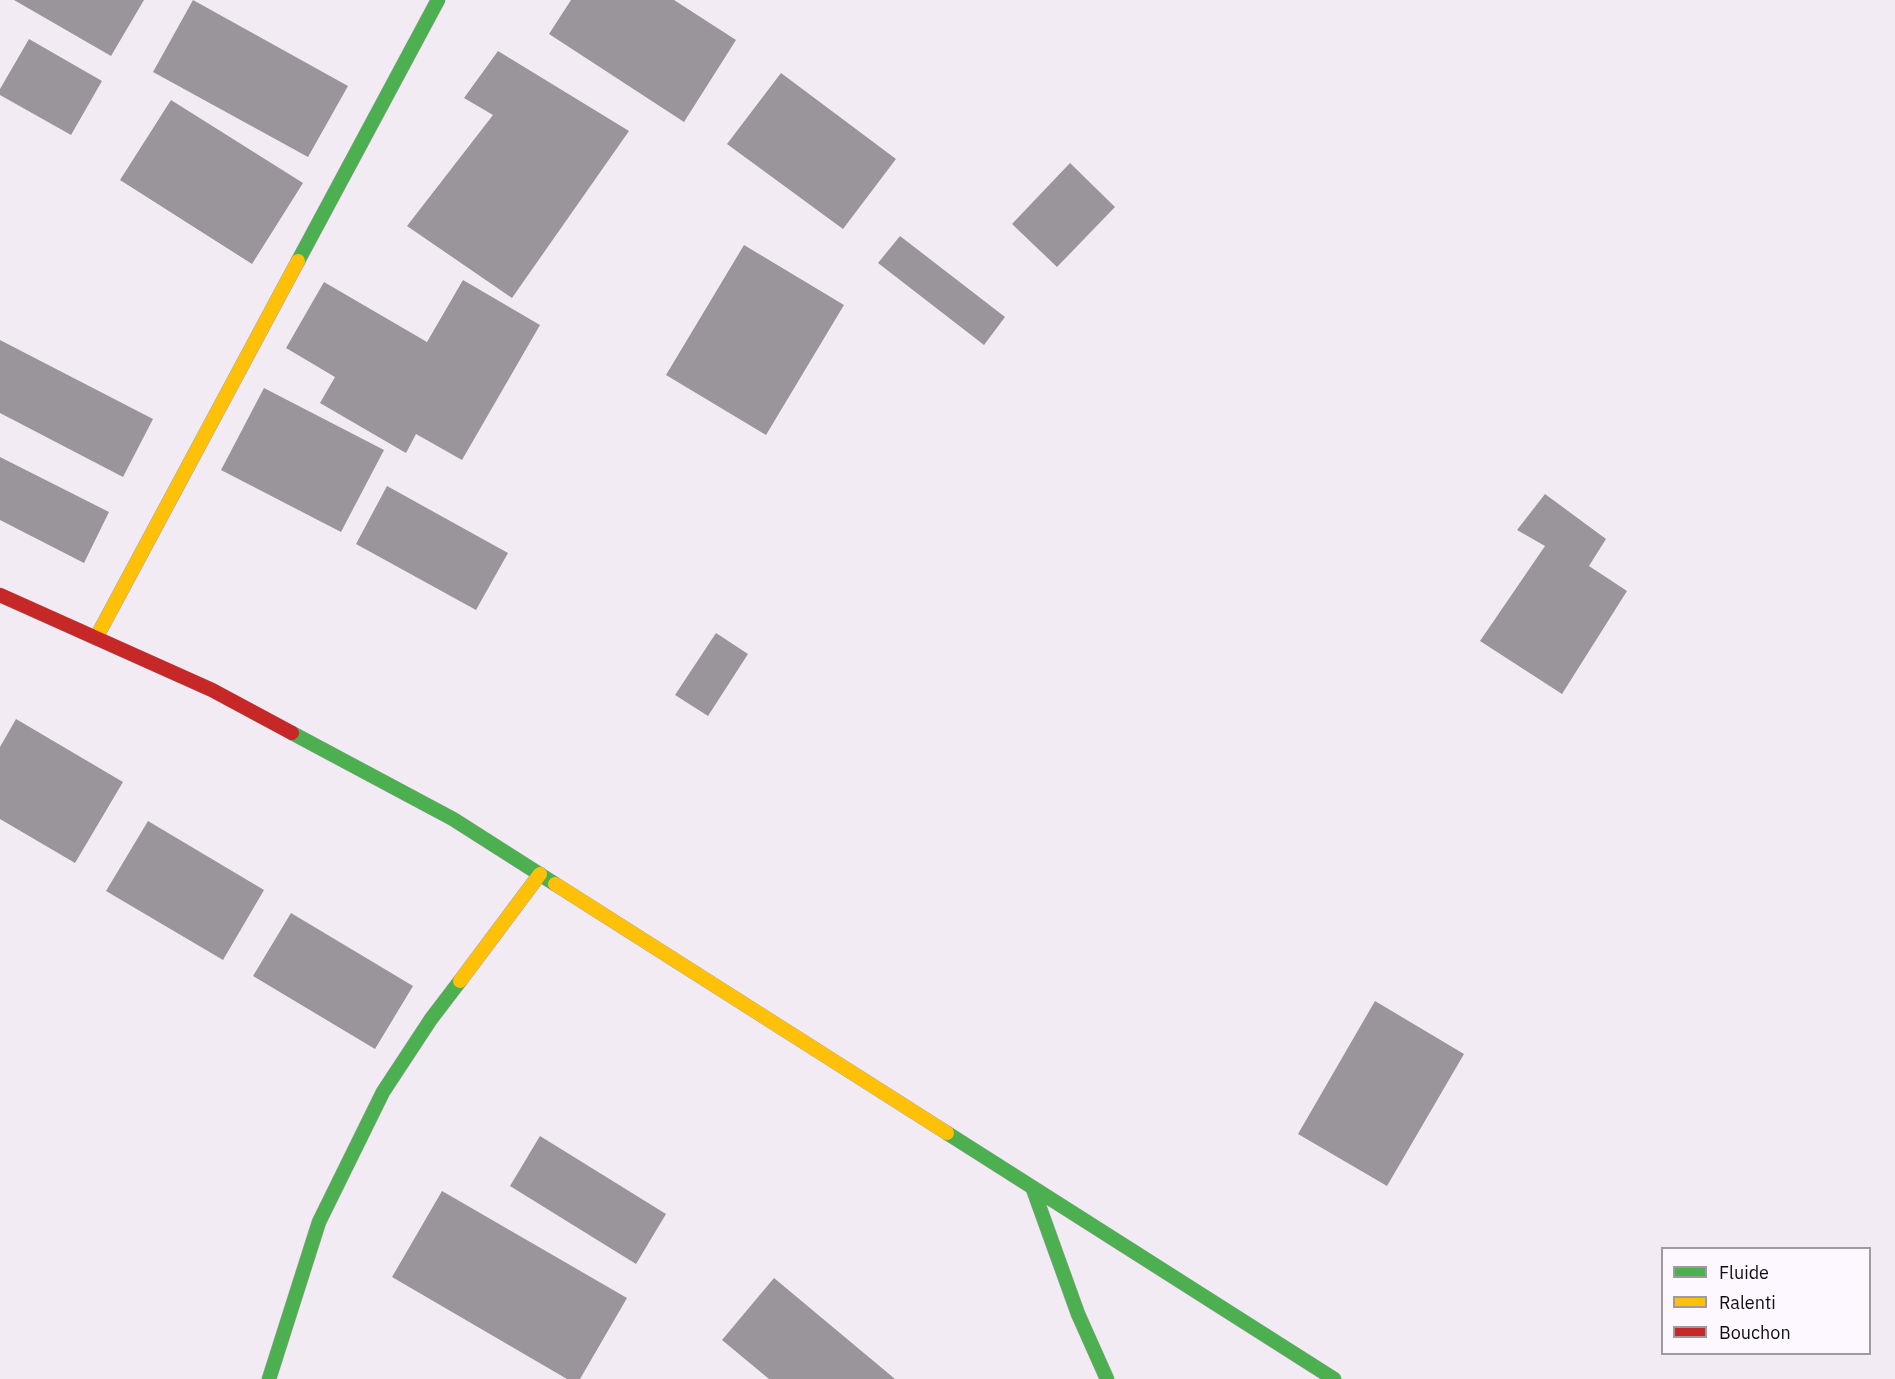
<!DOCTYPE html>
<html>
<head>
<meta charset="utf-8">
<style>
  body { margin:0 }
  #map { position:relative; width:1895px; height:1379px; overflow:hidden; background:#f2ebf4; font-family:"IBM Plex Sans",sans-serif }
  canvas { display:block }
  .legend { position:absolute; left:1661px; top:1247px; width:210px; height:108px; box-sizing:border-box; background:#fdf8ff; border:2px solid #9f9aa1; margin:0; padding:8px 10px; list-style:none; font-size:18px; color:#120d13 }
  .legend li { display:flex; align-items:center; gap:12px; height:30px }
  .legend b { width:30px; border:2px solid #9f9aa1 }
</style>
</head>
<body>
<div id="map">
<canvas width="1895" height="1379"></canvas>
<ul class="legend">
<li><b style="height:8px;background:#4caf50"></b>Fluide</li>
<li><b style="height:8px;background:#ffc107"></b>Ralenti</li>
<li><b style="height:8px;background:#c62828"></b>Bouchon</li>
</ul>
</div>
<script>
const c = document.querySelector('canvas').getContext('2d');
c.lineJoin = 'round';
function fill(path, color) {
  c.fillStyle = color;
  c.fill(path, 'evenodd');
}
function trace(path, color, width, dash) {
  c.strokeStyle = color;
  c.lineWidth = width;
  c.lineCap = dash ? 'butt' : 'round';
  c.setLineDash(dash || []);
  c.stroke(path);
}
fill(new Path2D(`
  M14 0H144L111 56Z
  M193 0 348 86 308 157 153 72Z
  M571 0H674L736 40 684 122 549 34Z
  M29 39 102 81 71 135 0 95V89Z
  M498 51 629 131 512 298 407 226 493 115 464 98Z
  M781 73 896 159 843 229 727 144Z
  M171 100 303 183 252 264 120 180Z
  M1070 163 1115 207 1057 267 1012 224Z
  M900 236 1005 317 984 345 878 263Z
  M744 245 844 305 766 435 666 375Z
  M463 280 540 325 462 460 416 434 406 453 320 403 335 377 286 348 324 282 427 342Z
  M0 340 153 419 123 477 0 413Z
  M264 388 384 450 341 532 221 470Z
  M0 457 109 512 84 563 0 520Z
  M387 486 508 553 476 610 356 544Z
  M1545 494 1606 539 1589 566 1627 591 1562 694 1480 641 1545 546 1517 530Z
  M716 633 748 654 708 716 675 695Z
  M16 719 123 782 75 863 0 819V747Z
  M148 821 264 890 223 960 106 891Z
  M291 913 413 986 375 1049 253 976Z
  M1375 1001 1464 1054 1387 1186 1298 1134Z
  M540 1136 666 1214 636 1264 510 1186Z
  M442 1191 627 1298 580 1379H567L392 1277Z
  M774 1278 895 1379H769L722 1340Z`), '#9a959b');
const fast = new Path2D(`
  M298 261 438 0
  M292 733 453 819 555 884
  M947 1133 1334 1379
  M1033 1189 1078 1314 1107 1379
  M269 1379 319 1222 383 1092 431 1019 460 981`);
const slow = new Path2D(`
  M96 638 298 261
  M555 884 947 1133
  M460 981 540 874`);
const jam = new Path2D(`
  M0 595 212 690 292 733`);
trace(fast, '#aca6ad', 15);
trace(slow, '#aca6ad', 15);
trace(jam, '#aca6ad', 15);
trace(fast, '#4caf50', 14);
trace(slow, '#ffc107', 14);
trace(jam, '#c62828', 14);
</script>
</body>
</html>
